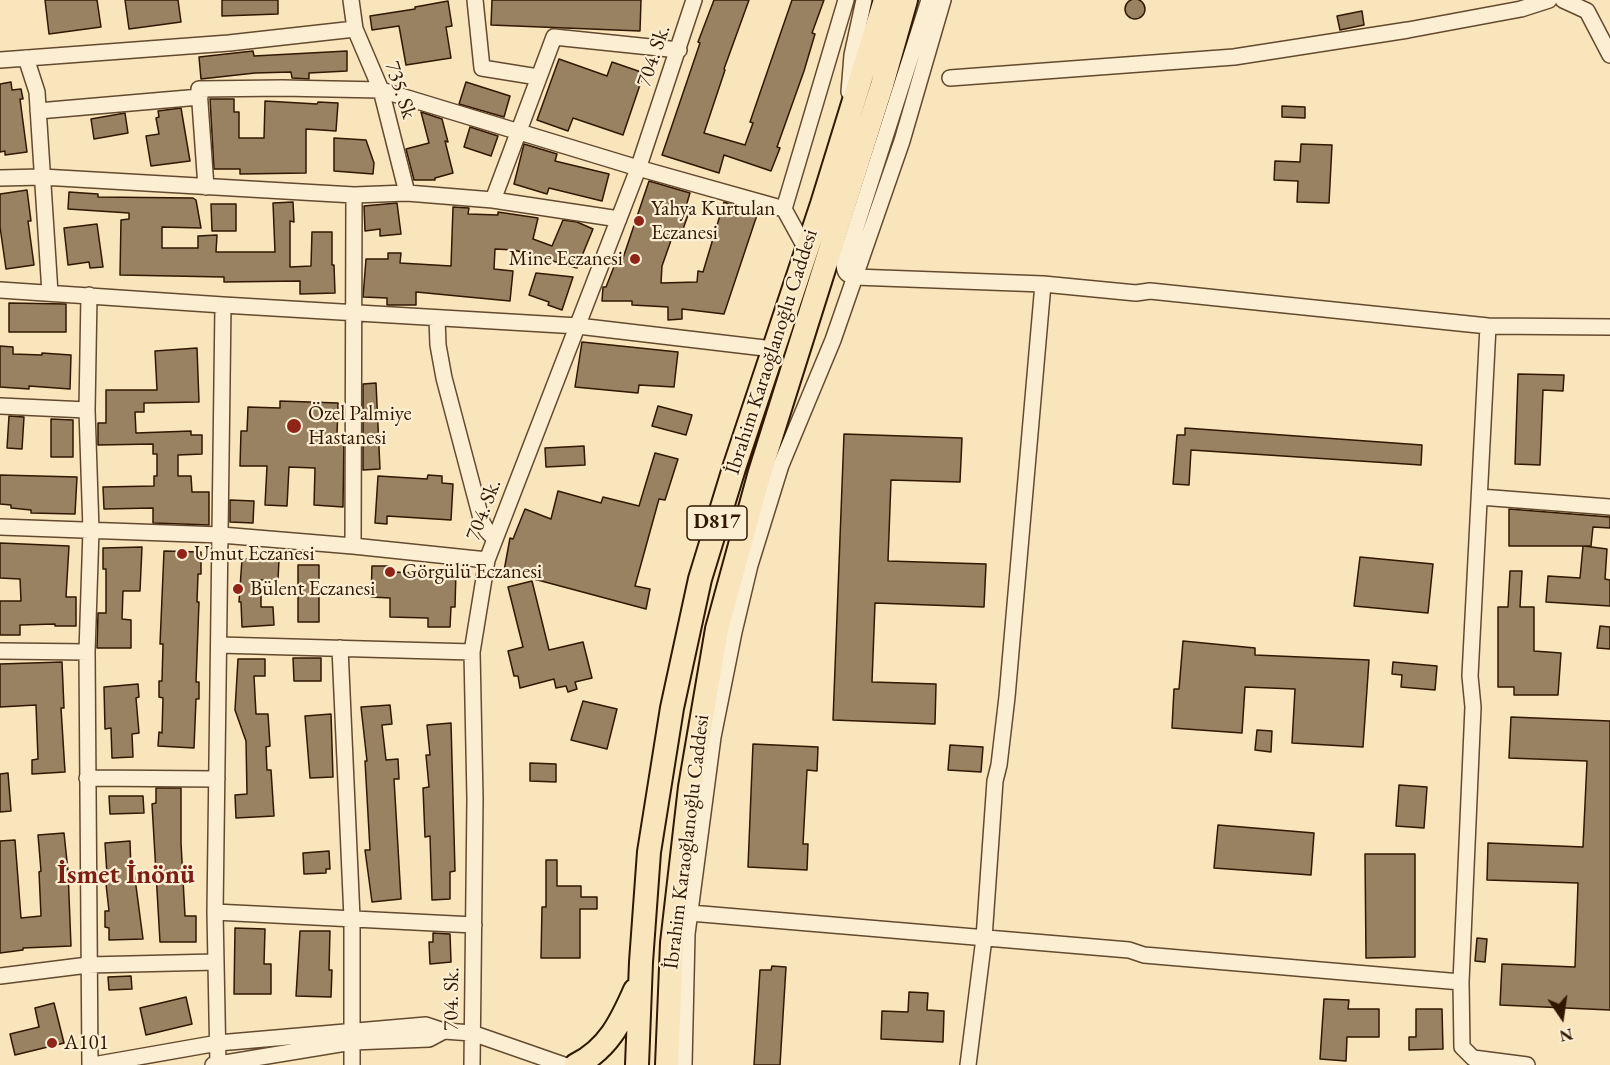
<!DOCTYPE html>
<html>
<head>
<meta charset="utf-8">
<style>
  body { margin:0 }
  #map { position:relative; width:1610px; height:1065px; overflow:hidden; background:#f9e5bb; font-family:"EB Garamond",serif }
  canvas { display:block }
  .north { position:absolute; left:1532px; top:987px; width:60px; height:60px; -webkit-text-stroke:4px #fbeed3; paint-order:stroke; rotate:167deg; font-size:16px; font-weight:700; line-height:24px; text-align:center; color:#311700 }
  .north::after { content:''; display:block; margin:auto; width:21px; height:27px; background:#311700; clip-path:polygon(50% 0,100% 100%,50% 72%,0 100%) }
</style>
</head>
<body>
<div id="map">
<canvas width="1610" height="1065"></canvas>
<div class="north">N</div>
</div>
<script>
const c = document.querySelector('canvas').getContext('2d');
c.lineJoin = 'round';
function fill(path, color) {
  c.fillStyle = color;
  c.fill(path, 'evenodd');
}
function trace(path, color, width, dash) {
  c.strokeStyle = color;
  c.lineWidth = width;
  c.lineCap = dash ? 'butt' : 'round';
  c.setLineDash(dash || []);
  c.stroke(path);
}
function label(font, color, halo, rows, align = 'center') {
  c.font = font + ' "EB Garamond",serif';
  c.lineWidth = 4.5;
  c.setLineDash([]);
  c.textBaseline = 'middle';
  c.strokeStyle = halo;
  c.fillStyle = color;
  for (const [text, x, y, turn = 0] of rows) {
    c.save();
    c.translate(x, y);
    c.rotate((+turn || 0) * Math.PI / 180);
    c.textAlign = isNaN(turn) ? turn : align;
    if (halo) c.strokeText(text, 0, 0);
    c.fillText(text, 0, 0);
    c.restore();
  }
}
const building = new Path2D(`
  M1125 9a10 10 0 1 1 20 0a10 10 0 1 1-20 0Z
  M45 0H97L101 27 49 34Z
  M125 0H178L181 22 129 29Z
  M222 0H278V14L222 16Z
  M492 0H641L640 31 491 25Z
  M714 0H749L724 69 725 70 704 133 745 145 753 123 750 122 792 0H824L812 33 815 34 804 71 777 147 780 148 771 171 724 155 719 173 662 155 700 43 698 42Z
  M448 1 452 26 446 27 451 58 406 65 399 26 372 30 370 16 415 9V7Z
  M1362 11 1364 25 1340 30 1337 16Z
  M253 51 254 56 347 51V71L309 73V79L292 78 291 72 255 73 201 79 199 57Z
  M559 59 607 76 612 62 644 73 623 135 573 118 568 131 537 120Z
  M11 82 12 90 21 89 23 99H20L27 152 5 155V151L0 152V84Z
  M466 82 510 96 504 117 459 104Z
  M210 99H234V112H239V138H264L265 101 317 104 318 102 338 103 336 131 306 129V173L240 174V169H214Z
  M1282 106 1305 107V118L1282 117Z
  M181 108 190 161 151 166 146 136 159 134 156 118 159 117 158 111Z
  M421 112 442 119 448 142 445 141 453 173 435 178V180H414L406 149 429 143Z
  M125 113 128 133 94 139 91 119Z
  M470 127 498 136 491 156 464 147Z
  M334 138 366 140 374 163 373 174 334 171Z
  M524 144 557 154 555 161 609 174 602 201 549 188 547 194 514 184Z
  M1301 144 1332 145 1329 203 1297 202 1298 181 1274 180 1275 161 1300 162Z
  M649 181 690 193 684 213 688 215 682 232 675 229 662 266 661 283 697 282 698 271 703 272 724 202 758 212 724 314 682 309V319L668 320V307L632 305V301H602L603 287H606L615 264H621Z
  M27 190 31 221H28L34 265 6 269 0 227V194Z
  M69 192 98 194V197L193 198 196 200 201 228 162 227V248H198V236L217 235 216 252H275L273 203 293 202 294 222 290 221V267L311 266 312 232H332V265H334L335 293 300 294V281L224 282V277L120 275 121 220 129 219V213L68 209Z
  M397 203 401 234 380 236V229L365 231 364 206Z
  M211 204H236V231H212Z
  M453 207 469 208 468 214 498 215V212L538 218 533 239 552 246 563 220 577 222 593 229 577 268 514 250 495 249 494 269 513 271 510 301 416 292V305H387V298L363 297 366 259H388V253H401L400 263 451 266Z
  M97 224 103 267 90 268 89 262 68 265 64 228Z
  M536 273 573 277 562 310 548 305 549 302 529 295Z
  M9 303 66 304V332H9Z
  M582 342 678 352 674 387 639 385 638 393 575 387Z
  M0 346 13 347V354L42 355V353L71 355 70 389 29 386V389L0 387Z
  M197 348 199 402 144 403V412H135L136 433 191 431V435H202V454L178 455V476H191L192 492H209V525L153 523V508L104 509 103 487 154 486V476H157V454H153V444L98 445V423H106V390H157L155 351Z
  M1518 374 1564 375 1563 391 1543 390 1540 465 1515 464Z
  M376 383 380 469 363 470V384Z
  M280 401 338 403 337 436H344L343 507 314 505 315 468 289 467 287 506 265 505 267 466H240L241 431H247L248 407 280 408Z
  M658 406 692 415 686 435 652 426Z
  M9 416 24 417 22 449 7 448Z
  M51 419 73 420V457H51Z
  M1185 428 1422 445 1421 465 1191 450 1189 485 1173 484 1177 435H1185Z
  M844 434 962 438 960 482 891 480 888 561 986 564 984 607 875 603 872 682 936 684 935 724 833 720Z
  M584 446 585 465 546 467 545 448Z
  M655 453 678 459 665 500 659 499 635 586 650 589 646 609 504 571 510 538 513 539 525 509 551 519 558 491 601 503 603 497 639 506Z
  M0 475 77 477 75 514 31 513V510L11 508V505L0 504Z
  M428 475 442 476V483L453 484 451 520 387 516V524L375 523 378 476 427 479Z
  M230 500 254 501 253 523 230 522Z
  M1509 509 1610 517V528L1593 527 1591 546H1584L1607 549 1605 579 1610 580V606L1546 602 1548 576 1580 578 1583 546H1509Z
  M0 543 69 546 66 597H76V626H55V624L20 625V635H0V601H21L20 579 0 578Z
  M142 547 140 591H123L122 619 131 620V648H97L98 613H106V569H103V548Z
  M164 551 201 552V574H198L197 602H199L196 682H199V699H196L194 748 158 746 159 732 162 733 163 698 159 697V681H162L163 644H160Z
  M1360 557 1433 564 1428 613 1354 606Z
  M242 559H279L278 580H261V607H273L274 625 242 627 241 602H239Z
  M298 565H319V622H298Z
  M372 566H389V572L427 573 428 569 456 571 455 607H451L450 627H428V618L390 617V598L371 597Z
  M1510 571H1522L1520 607H1534V651L1561 653 1558 695H1514V687H1498V607H1508Z
  M532 581 549 650 583 642 592 678 575 682 577 689 568 692 566 686 556 688 554 679 520 688 518 676H514L508 651 523 647 508 587Z
  M1600 626 1610 627V649L1597 648Z
  M1183 641 1255 648V655L1369 660 1363 747 1292 743 1295 689 1245 687 1242 733 1172 728 1174 689H1179Z
  M293 658H321V681H294Z
  M238 659H265V676H254L256 714H268L270 746 266 747 267 770H271L274 816 236 818 235 795 247 794 246 741 235 710Z
  M62 662 64 708H61L65 772 32 774V760L38 759 36 705 0 707V664Z
  M1393 662 1437 666 1435 690 1401 687 1402 675 1392 674Z
  M138 684 139 697 136 698 139 733 132 734 133 757 112 758 111 728 105 729 104 687Z
  M583 701 617 709 607 749 571 740Z
  M390 705 392 724 382 725 386 760 398 759 399 779H394L401 899 372 902 365 850H370L365 761H367L361 707Z
  M331 714 333 777 310 778 305 716Z
  M1511 717 1610 721V1010L1500 1005 1502 964 1575 967 1578 883 1487 880 1488 843 1583 847 1587 761 1509 758Z
  M451 723 455 871 450 872V899L432 900 430 836 425 837 423 788 429 787 426 755H430L427 725Z
  M1257 730 1272 731 1271 752 1255 750Z
  M753 744 818 747 817 771 807 770 803 844H808L807 870 748 867Z
  M950 745 983 747 981 772 948 770Z
  M530 763 556 764V782L530 781Z
  M8 773 11 811 0 812V774Z
  M1399 785 1427 787 1424 828 1396 826Z
  M156 788H181V843L185 916H196V942H160L152 804 156 803Z
  M109 796H143L144 813 110 814Z
  M1218 825 1314 833 1311 875 1214 868Z
  M64 833 68 871 71 946 23 948V950L0 953V841L15 840 21 918 41 916 39 872 41 871 38 835Z
  M130 841 131 872 134 871 143 939 109 940V928L105 927V911H109L105 875H107L105 843Z
  M329 851 330 869H326V873L304 874 303 853Z
  M1365 854H1415V957L1366 958Z
  M546 860H557V886H581V897H597V909H580V958H541L542 907H546Z
  M235 928 265 929 264 964H271V994H234Z
  M300 931H330L329 970H332L331 997 296 996Z
  M433 933 450 934 451 962 430 964 429 942H433Z
  M1477 938 1487 939 1485 962 1475 961Z
  M772 966 786 967 780 1065H754L760 970H771Z
  M131 976 132 989 109 990 108 977Z
  M909 992 928 993 927 1010 944 1011 943 1042 881 1039 882 1011 908 1012Z
  M186 997 192 1024 146 1035 140 1008Z
  M1324 999 1349 1000 1348 1009H1379V1037H1347L1346 1061 1320 1059Z
  M54 1003 64 1043 15 1055 10 1034 39 1027 35 1008Z
  M1416 1009H1442L1443 1049 1409 1050V1037H1416Z`);
fill(building, '#998261');
trace(building, '#311700', 1.5);
const minor = new Path2D(`
  M351 0 355 29 381 90 407 193
  M475 0 482 68 538 77
  M929 0 844 265C845 273 847 275 855 277L1043 284 1136 293 1150 291 1488 326 1610 327
  M1563 0 1587 11 1610 55
  M26 58 37 92 50 293
  M0 60 229 43 355 29
  M950 78 1234 57 1408 30 1521 9 1549 0
  M849 92 852 55 864 0
  M38 111 200 97
  M0 178 42 177 354 195 407 193 493 200 619 219
  M206 187 199 89 282 88 381 90 638 168 784 209
  M493 200 554 37 679 50
  M806 249 784 209 846 0
  M0 290 223 305 578 326 773 349
  M89 295 87 410 91 530 87 652 90 1065
  M437 318 438 345 444 378 482 522 487 531 495 539
  M1488 326 1470 676 1473 707 1461 982 1462 1047 1473 1058 1527 1065
  M0 406 87 410
  M1480 497 1610 507
  M0 527 221 535 353 546 487 560
  M353 546 354 195
  M219 645 472 652
  M340 648 352 918V1065
  M0 651 87 652
  M87 778 217 779
  M215 912 474 925
  M690 913 1129 950 1144 955 1461 982
  M0 976 88 965 216 962
  M93 1065 218 1043 426 1025 444 1031 472 1033 564 1065
  M213 1065 352 1042 429 1039 444 1031
  M218 1065 215 912 223 305
  M472 1065 475 799 472 652 487 560 638 169 694 0
  M684 1065 687 934 713 737 734 632 750 565 781 465 833 340 902 141 943 0
  M968 1065 984 938 995 781 999 765 1007 697 1043 284`);
const highway = new Path2D(`
  M576 1065C608 1049 621 1022 635 990
  M637 1065 641 962 649 852 672 708 700 579 735 465 822 204 885 0
  M667 1065 672 943 690 787 717 629 760 472 882 85 906 0`);
trace(minor, '#634a2f', 18);
trace(highway, '#311700', 26);
trace(minor, '#fbeed3', 15);
trace(highway, '#f9e5bb', 22);
for (const [x, y, r, color] of [
  [639,221,6,"#8f2418"],
  [635,259,6,"#8f2418"],
  [294,426,8,"#8f2418"],
  [182,554,6,"#8f2418"],
  [390,572,6,"#8f2418"],
  [238,589,6,"#8f2418"],
  [52,1043,6,"#8f2418"]
]) {
  const dot = new Path2D();
  dot.arc(x, y, r, 0, 2 * Math.PI);
  c.fillStyle = color;
  c.fill(dot);
  trace(dot, '#fbeed3', 2);
}
for (const [x, y, w] of [
  [717,523,60]
]) {
  const box = new Path2D();
  box.roundRect(x - w / 2, y - 17, w, 34, 4.5);
  c.fillStyle = '#fbeed3';
  c.fill(box);
  trace(box, '#311700', 1.5);
}
label('bold 20px', '#311700', null, [
  ["D817",717,523]
]);
label('21px', '#311700', '#fbeed3', [
  ["704. Sk.",654,56,-71],
  ["735. Sk",400,90,72],
  ["İbrahim Karaoğlanoğlu Caddesi",772,352,-72],
  ["704. Sk.",484,510,-69],
  ["İbrahim Karaoğlanoğlu Caddesi",687,842,-83],
  ["704. Sk.",452,999,-89]
]);
label('21px', '#311700', '#fbeed3', [
  ["Yahya Kurtulan",651,209],
  ["Eczanesi",651,233],
  ["Mine Eczanesi",623,259,"right"],
  ["Özel Palmiye",308,414],
  ["Hastanesi",308,438],
  ["Umut Eczanesi",194,554],
  ["Görgülü Eczanesi",402,572],
  ["Bülent Eczanesi",250,589],
  ["A101",64,1043]
], 'left');
label('bold 27px', '#7a1f14', '#fbeed3', [
  ["İsmet İnönü",126,876]
]);
</script>
</body>
</html>
